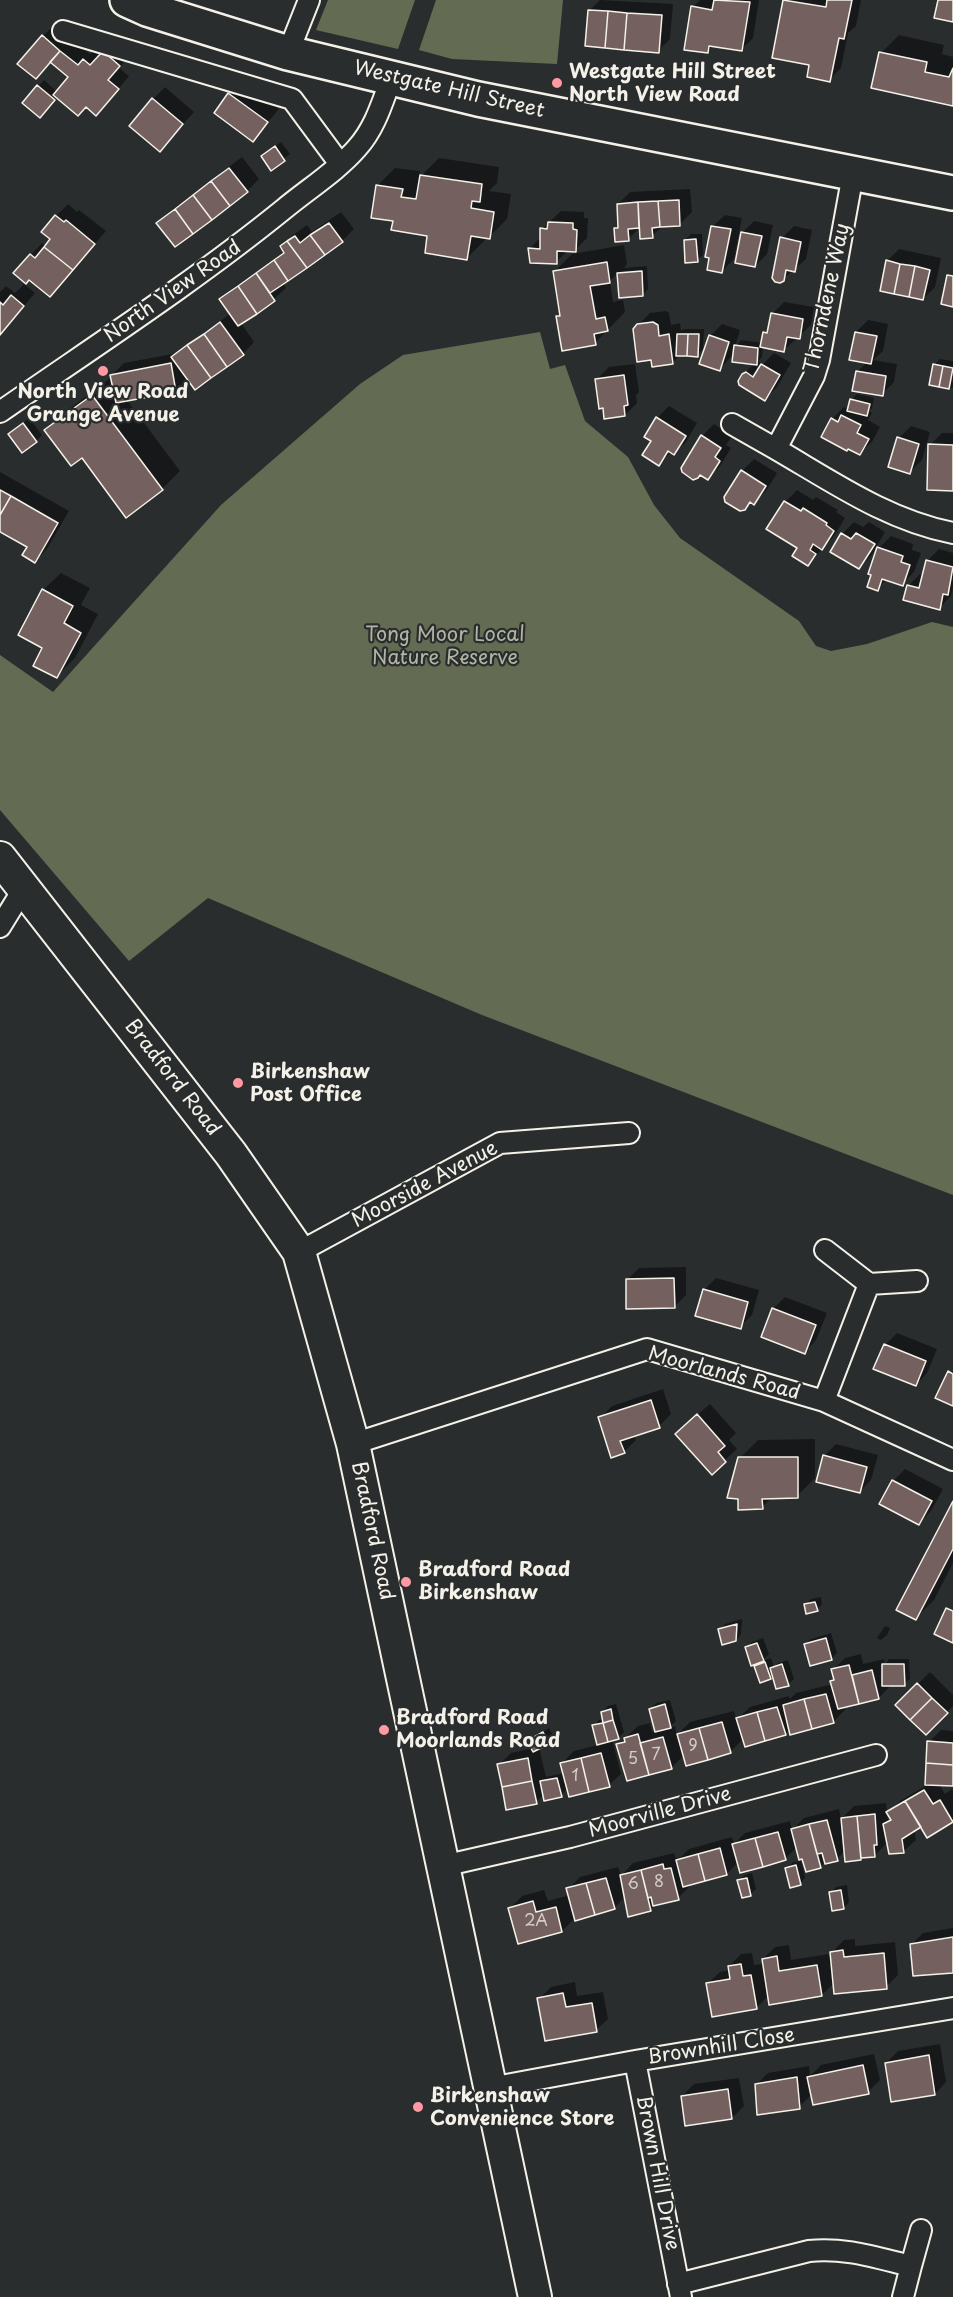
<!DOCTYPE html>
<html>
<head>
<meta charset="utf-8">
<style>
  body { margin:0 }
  canvas { display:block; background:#2a2d2e }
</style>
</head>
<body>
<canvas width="953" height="2297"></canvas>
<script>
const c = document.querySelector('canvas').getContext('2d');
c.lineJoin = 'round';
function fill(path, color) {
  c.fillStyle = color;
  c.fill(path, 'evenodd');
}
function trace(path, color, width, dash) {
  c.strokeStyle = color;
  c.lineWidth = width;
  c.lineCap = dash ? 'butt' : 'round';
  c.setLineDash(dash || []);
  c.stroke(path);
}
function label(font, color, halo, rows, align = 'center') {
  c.font = font + ' "Playpen Sans",sans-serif';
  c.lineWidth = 4.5;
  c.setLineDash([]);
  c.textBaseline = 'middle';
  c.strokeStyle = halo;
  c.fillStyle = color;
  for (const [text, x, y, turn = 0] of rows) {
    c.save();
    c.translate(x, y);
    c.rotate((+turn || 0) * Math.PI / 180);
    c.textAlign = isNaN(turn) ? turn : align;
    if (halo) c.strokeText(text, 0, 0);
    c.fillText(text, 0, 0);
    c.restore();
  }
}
fill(new Path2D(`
  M328 0H415L398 49 316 30Z
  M436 0H563L557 64 452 59 419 50Z
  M540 332 550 369 565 365 585 421 628 457 654 505 680 538 799 621 816 646 831 651 867 644 932 622 953 627V1195L482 1015 208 898 129 961 0 810V655L53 692 221 505 360 384 403 355Z`), '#636c52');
fill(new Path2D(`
  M600 0 673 4 670 39 658 51 590 10Z
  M700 0H759L753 38 741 50 714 45 707 52 693 7Z
  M785 0H861L856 26 848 33 841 68 829 80 811 64 774 57Z
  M55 24 90 54 96 48 102 54 131 53 119 68 129 76 108 102 86 106 57 97 46 111 24 103 44 80 57 92 70 77 51 61 36 77 43 36Z
  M899 35 944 45 942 54 953 57V104L881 53Z
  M241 82 279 109 253 140 216 113Z
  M165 87 194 112 160 150 153 99Z
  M281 142 290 154 271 168 268 151Z
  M242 157 259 179 247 191 176 245 158 223 170 211Z
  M439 158 499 167 497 183 489 191 511 194 507 219 489 237 485 236V240L467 258 429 234 395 220 377 186 395 168 420 171 419 178Z
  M690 189 692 212 680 224 663 226 652 236 641 227 628 239 616 228 620 224 618 204 630 192Z
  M68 204 77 212 79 210 106 231 50 295 31 255 42 243 46 247 52 239 56 216Z
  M561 211 584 212V218H588L587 238 575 250H569L556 262 530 248 542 236V229Z
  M341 212 354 229 342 241 283 283 286 288 274 299 241 323 254 342 243 354 188 378 176 391 127 400 180 471 162 489 82 456 46 430 64 413 110 378 113 382 112 375 124 363 178 353 231 313 221 299 233 288 285 251 281 246 293 235 307 225 312 232Z
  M725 215 742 218 734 259 722 271 713 226Z
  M754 221 773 225 767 254 755 266 742 233Z
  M794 226 812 230 806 259 783 279 782 238Z
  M691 234H702L703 255 697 260 685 240Z
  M624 245 627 264 624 268 647 266 648 289 643 295 620 296 619 272 610 281 613 302 623 300 625 312 595 343 558 317 561 314 555 271 572 254Z
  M899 249 941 258 935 287 923 299 887 261Z
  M24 284 35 293 0 334V292L6 286 15 293Z
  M784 302 814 307 811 325 784 350 763 346 762 357 758 361 763 364 774 353 791 363 777 387 765 399 743 375 755 363 734 350 731 357 720 369 710 336 722 324 740 330 735 347 741 340 763 343 765 333 770 328 772 314Z
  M666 311 669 313 671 325 680 323 681 331 684 329H704L703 349 697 355 681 354 672 363 652 359 638 325 650 313Z
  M868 320 888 324 883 351 873 360 897 364 894 382 882 394 857 372 867 362 856 332Z
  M940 359 953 361V388L931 384 935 364Z
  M635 364 639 392 636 395 637 403 625 415 597 379 609 367Z
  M857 394 874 398 872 408 869 411 872 413 868 420 880 427 872 442 860 453 832 419 844 407 849 410 851 400Z
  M669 406 697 423 686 442 674 453 671 452 659 464 653 441 657 418Z
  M29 418 42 435 36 441 10 434Z
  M714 424 732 436 726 445 731 448 720 466 708 478 701 474 702 436Z
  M911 426 930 432 922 460 910 472 899 438Z
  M942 433H953V490L930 445Z
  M754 459 777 473 766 491 754 503 751 501 744 508 742 471Z
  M0 472 69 511 47 549 35 561 29 547 0 530Z
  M797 490 813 500 816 497 838 510 836 512 845 518 834 536 808 565 799 548 785 502Z
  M854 522 863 527 869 522 885 532 871 556 859 568 842 534Z
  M891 536 913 544 912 550 921 553 914 572 902 584 887 579 877 589 879 548Z
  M939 549 953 553V588L951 596 939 608 908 586 920 574 924 575 927 561Z
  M61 573 90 588 81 605 98 614 75 658 57 676 44 647 43 590Z
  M686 1267V1295L674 1307 627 1280 639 1268Z
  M716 1278 759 1290 752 1315 740 1327 704 1290Z
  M785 1297 827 1313 816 1340 805 1352 773 1309Z
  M897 1333 937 1349 927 1373 916 1385 885 1345Z
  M663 1389 671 1414 659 1426 634 1436 636 1440 624 1452 600 1418 612 1406Z
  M710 1404 736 1433 729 1440 737 1449 712 1472 689 1422Z
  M815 1439V1478L797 1496 773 1497 762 1507 740 1497V1458L758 1440Z
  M836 1444 878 1455 871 1480 859 1492 824 1456Z
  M905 1469 943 1489 931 1511 919 1523 893 1481Z
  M953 1504V1563L934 1600 916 1618Z
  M821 1597 822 1604 817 1610 805 1605 811 1599Z
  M742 1619 741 1634 736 1640 719 1630 725 1624Z
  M885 1626 890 1628 887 1635 881 1640 877 1638Z
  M831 1633 837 1653 831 1659 805 1644 811 1639Z
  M763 1638 769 1654 762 1661 771 1658 774 1667 778 1663 788 1660 794 1679 788 1684 774 1674 770 1678 756 1666 763 1660 746 1648 752 1642Z
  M861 1654 863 1664 884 1659 885 1664 889 1659H909L910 1679 904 1684 890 1686 879 1698 844 1706 845 1710 833 1722 790 1729 785 1734 744 1738 730 1752 684 1755 671 1768 618 1745 638 1726 650 1723 652 1732 657 1731 651 1709 656 1703 670 1700 676 1721 669 1728 675 1726 677 1735 690 1722 734 1711 736 1720 750 1707 789 1696 790 1699 796 1693 833 1684 832 1681 835 1678 833 1670 845 1658Z
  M930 1672 953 1695V1706L926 1733 897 1705Z
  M616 1704 624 1732 618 1738 612 1739 621 1774 609 1785 568 1788 561 1795 544 1794 536 1802 499 1765 511 1753 533 1748 529 1742 549 1728 554 1737 539 1747 546 1777 564 1773 562 1763 574 1751 598 1745 594 1726 599 1720 604 1719 602 1712 608 1706Z
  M941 1730 953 1731V1785L939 1784 945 1794 952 1789 953 1791V1820L921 1825 914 1830 916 1840 904 1851 888 1842 874 1856 863 1857 861 1859 845 1851 837 1859 824 1863 820 1867 797 1847 785 1859 738 1862 727 1874 689 1884 690 1886 678 1898 656 1904 650 1910 625 1897 614 1908 576 1917 562 1931 510 1908 522 1896 544 1890 548 1901 570 1895 568 1889 580 1877 618 1867 621 1876 633 1863 674 1853 676 1858 681 1857 689 1849 732 1837 734 1844 745 1833 790 1821 792 1830 804 1818 839 1809 841 1819 854 1806 886 1803 888 1821 891 1818 888 1813 900 1801 927 1785 929 1742Z
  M801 1861 805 1878 800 1884 787 1868 793 1862Z
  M752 1873 756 1889 750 1894 739 1881 745 1875Z
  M847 1885 849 1902 844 1908 831 1892 836 1887Z
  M953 1928V1972L911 1945 923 1933Z
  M855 1939V1946L895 1942 898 1975 886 1987 835 1982 822 1995H769L756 2008 708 1983 720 1972 730 1970 729 1966 741 1954 752 1953 754 1965 764 1964 763 1959 775 1947 789 1945 791 1960 829 1954 831 1965H833L832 1952 844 1940Z
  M575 1982 577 1996 603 1992 608 2019 596 2030 539 1999 551 1987Z
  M940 2044 946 2082 935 2094 886 2063 898 2051Z
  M874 2054 880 2080 868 2092 812 2094 799 2107 756 2085 768 2073 809 2066 810 2076 821 2065Z
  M739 2078 744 2106 732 2118 682 2096 694 2084Z`), '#0007');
const building = new Path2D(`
  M714 0 750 2 742 51 709 46 708 53 684 50 691 6 712 10Z
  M783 0 826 7 827 0H852L844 39 839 38 830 82 807 77 809 65 772 58Z
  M938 0H953V22L934 18Z
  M588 10 608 11 605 48 585 46Z
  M608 11 627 13 624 50 605 48Z
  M627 13 662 15 659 53 624 50Z
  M42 35 60 51 36 79 17 64Z
  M60 51 78 65 83 59 90 65 103 51 120 66 108 80 119 89 96 116 86 107 78 116 53 95 68 77 50 62Z
  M879 52 927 62 925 72 949 77 953 68V106L871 88Z
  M37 85 55 100 40 118 22 103Z
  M228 93 268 122 253 142 214 113Z
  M152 98 183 124 160 152 129 126Z
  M275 146 285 161 271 171 261 156Z
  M229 168 248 192 230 206 211 181Z
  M420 175 482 184 480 202 472 201 471 208 494 212 490 239 471 236 467 260 425 253 427 236 391 230 393 221 371 218 376 185 403 189 401 197 416 199Z
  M211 181 230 206 212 220 193 195Z
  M193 195 212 220 193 234 175 209Z
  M679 200 680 226 660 227 658 201Z
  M658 201 660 227 652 228 653 238 640 239 638 202Z
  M638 202 639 228 628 229 629 241 615 242 614 228H618L617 204Z
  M175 209 193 234 175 247 156 223Z
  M55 215 64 222 66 220 95 244 73 270 44 247 50 239 41 232Z
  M548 222 573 223V229L577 230 576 252 557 251V264L530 263 528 248 540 249V228L547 229Z
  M329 223 343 242 325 255 310 235Z
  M711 226 731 229 722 273 707 270 709 258 705 257Z
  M741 232 762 236 755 267 735 263Z
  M310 235 325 255 307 268 287 241 295 236 300 243Z
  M780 237 801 242 795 272 786 270 784 281 780 283 775 282 772 278Z
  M696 239 698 262 685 263 684 240Z
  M287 241 307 268 288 281 274 260 284 253 280 246Z
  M44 247 73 270 50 297 29 280 26 284 13 273 30 254 35 258Z
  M274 260 288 281 270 293 256 273Z
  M886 260 900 264 894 294 880 291Z
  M607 262 610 283 590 286 596 319 605 317 608 331 594 334 596 345 562 351 556 316H560L553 271Z
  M900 264 915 266 909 297 894 294Z
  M915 266 930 270 923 300 909 297Z
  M642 271 643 296 619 298 617 273Z
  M256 273 275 301 257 314 238 286Z
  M947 275 953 276V307L941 304Z
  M238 286 257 314 238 326 219 299Z
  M11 295 24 306 0 335V302L3 305Z
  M771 313 803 319 800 339 787 337 784 352 760 347 763 332 767 333Z
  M220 322 244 355 227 367 204 334Z
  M653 322 658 325 659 336 669 334 673 364 652 367 651 360 637 362 633 329 637 324Z
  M855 332 877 336 871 364 849 360Z
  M204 334 227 367 211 378 187 345Z
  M677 334H688L687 356H676Z
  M688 334H699L698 357 687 356Z
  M709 335 729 342 720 371 699 364Z
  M187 345 211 378 195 390 171 357Z
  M734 345 758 348 757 365 732 362Z
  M171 363 176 392 116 403 110 375Z
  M761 364 780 375 765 401 739 385 738 381 742 374 746 372 753 377Z
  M933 364 943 366 939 387 929 385Z
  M943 366 953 368 949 389 939 387Z
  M856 371 886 376 883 396 852 391Z
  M624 375 628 405 624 406 625 416 604 419 603 408 599 409 595 379Z
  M92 395 163 490 126 518 82 458 71 466 44 430Z
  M850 399 870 404 867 416 847 411Z
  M841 415 861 425 857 433 869 439 860 455 848 449 847 451 821 437 831 418 838 422Z
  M656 417 686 436 674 455 668 451 659 466 642 455 651 441 644 437Z
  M23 423 37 442 22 453 8 434Z
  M701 435 721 448 715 457 720 461 708 480 700 475 698 478 693 480 682 472 681 468Z
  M897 437 919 444 910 474 888 467Z
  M928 444 953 445V491L927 490Z
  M741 470 766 486 754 505 750 502 745 510 740 511 725 502 724 497Z
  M0 490 11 496 0 515Z
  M11 496 58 523 35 563 22 555 27 547 0 532V515Z
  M784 501 801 511 803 508 827 523 826 525 834 531 822 550 813 544 810 550 816 554 808 566 792 556 797 548 766 529Z
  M841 533 851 539 856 533 875 544 859 569 830 552Z
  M877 547 903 556 901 562 910 565 903 586 882 579 878 591 867 587 871 575 868 574Z
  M926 560 953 567 948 595 943 594 940 610 903 600 907 585 919 588Z
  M42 589 73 606 64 623 81 633 57 678 33 666 42 648 18 635Z
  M674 1278 675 1308 626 1309V1279Z
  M703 1289 748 1302 741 1329 695 1316Z
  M772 1308 816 1325 805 1354 761 1337Z
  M884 1344 926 1361 916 1386 873 1369Z
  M948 1371 953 1374V1406L935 1398Z
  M651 1400 660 1428 620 1441 625 1453 611 1458 598 1417Z
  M697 1414 725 1446 718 1452 726 1462 712 1475 675 1434Z
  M823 1455 867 1467 860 1493 816 1482Z
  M738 1457H798V1498L762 1499 763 1509 738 1510V1499L727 1498Z
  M892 1480 932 1501 919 1525 879 1504Z
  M953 1501V1549L916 1620 896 1610Z
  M815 1602 818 1611 806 1614 804 1604Z
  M946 1608 953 1611V1643L934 1634Z
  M737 1624 736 1641 722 1645 718 1629Z
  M826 1638 832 1660 810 1666 804 1644Z
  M757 1643 764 1661 751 1666 745 1647Z
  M765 1662 771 1679 760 1683 754 1666Z
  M782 1664 789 1686 776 1689 770 1668Z
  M882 1664H904L905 1686H882Z
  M849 1665 859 1704 838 1709 830 1681 834 1680 831 1669Z
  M872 1670 879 1699 859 1704 852 1675Z
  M917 1683 932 1698 910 1720 895 1705Z
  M826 1694 834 1723 812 1729 804 1699Z
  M932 1698 948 1713 926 1735 910 1720Z
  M804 1699 812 1729 790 1735 783 1705Z
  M665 1704 671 1728 655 1732 649 1709Z
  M777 1707 786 1735 765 1741 757 1712Z
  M611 1709 613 1720 603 1723 601 1712Z
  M757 1712 765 1741 745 1747 736 1718Z
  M613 1720 619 1739 608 1742 603 1723Z
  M722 1722 731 1753 708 1760 699 1728Z
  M603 1723 608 1742 597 1745 592 1725Z
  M699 1728 708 1760 686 1766 677 1734Z
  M543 1732 549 1744 533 1752 527 1741Z
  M638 1734 649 1775 627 1781 616 1744 625 1742 624 1738Z
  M663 1737 672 1769 649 1775 640 1743Z
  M927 1741 953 1743V1765L926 1763Z
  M601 1753 610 1787 589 1792 581 1758Z
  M528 1758 532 1781 502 1787 497 1764Z
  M581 1758 589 1792 569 1797 560 1763Z
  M926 1763 953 1765V1786L925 1785Z
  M557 1778 562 1797 544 1801 540 1781Z
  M532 1781 537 1804 506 1810 502 1787Z
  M924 1790 933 1804 940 1800 953 1822 927 1838 905 1801Z
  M905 1801 921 1827 902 1839 904 1853 889 1854 883 1824 891 1820 886 1812Z
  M875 1814 877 1845H874L875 1857 861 1858 857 1816Z
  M857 1816 861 1860 845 1862 841 1818Z
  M827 1820 838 1861 825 1864 822 1853 817 1854 809 1824Z
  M809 1824 821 1868 806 1872 802 1859 799 1860 791 1829Z
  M778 1832 786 1860 763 1867 755 1838Z
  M755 1838 763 1867 740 1873 732 1844Z
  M720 1848 727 1875 705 1881 698 1854Z
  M698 1854 705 1881 683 1887 676 1860Z
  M663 1864 664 1869 671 1868 679 1900 653 1906 651 1897 648 1898 641 1870Z
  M796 1865 801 1885 790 1888 785 1868Z
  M641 1870 651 1911 628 1917 620 1875Z
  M606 1878 615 1909 595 1915 586 1883Z
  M747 1878 751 1896 742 1898 737 1880Z
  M586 1883 595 1915 575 1921 566 1888Z
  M841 1890 844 1909 832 1911 829 1892Z
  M533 1901 536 1912 556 1907 562 1932 518 1944 508 1908Z
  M953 1937V1973L913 1976 910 1944Z
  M843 1950 844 1957 884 1953 887 1989 834 1994 830 1952Z
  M777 1956 779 1971 817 1965 822 1996 769 2005 762 1959Z
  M741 1964 743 1976 751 1975 757 2009 712 2017 706 1983 730 1979 728 1966Z
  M563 1993 566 2007 592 2003 597 2032 545 2041 537 1998Z
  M929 2055 935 2095 891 2102 885 2063Z
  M863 2065 869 2094 813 2105 807 2077Z
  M797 2077 800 2109 757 2115 755 2084Z
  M728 2089 732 2119 685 2126 681 2096Z`);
fill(building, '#74615f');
trace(building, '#f4f1e8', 1.5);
const street = new Path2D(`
  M63 31 292 99 340 164
  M288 53 309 0
  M853 174 819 360 814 376 776 449C833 482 887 520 953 533
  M0 412C95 346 194 282 284 209 308 189 337 171 357 148 375 128 382 103 391 79
  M732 424 776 449
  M0 927 24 888
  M299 1252 500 1143 629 1133
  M869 1284 917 1281
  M824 1401 869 1284 825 1250
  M353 1444 647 1349 824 1401 953 1460
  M443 1866 570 1837 876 1755
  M635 2061 681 2297
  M490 2088 635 2061 953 2008
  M911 2266 921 2230
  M678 2284 809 2251C844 2247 877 2258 911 2266L903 2297`);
const primary = new Path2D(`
  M0 858 231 1154 299 1252 353 1444 535 2297`);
const highway = new Path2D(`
  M127 0 147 9 288 53 478 99 953 193`);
trace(street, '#f4f1e8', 24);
trace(primary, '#f4f1e8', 36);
trace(highway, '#f4f1e8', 38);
trace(street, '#2a2d2e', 20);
trace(primary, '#2a2d2e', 32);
trace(highway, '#2a2d2e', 33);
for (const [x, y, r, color] of [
  [557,83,6,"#ff9aa2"],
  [103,371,6,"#ff9aa2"],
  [238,1083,6,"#ff9aa2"],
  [406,1582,6,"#ff9aa2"],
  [384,1730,6,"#ff9aa2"],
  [418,2107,6,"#ff9aa2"]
]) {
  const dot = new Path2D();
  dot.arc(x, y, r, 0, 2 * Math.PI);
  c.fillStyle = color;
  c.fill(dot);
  trace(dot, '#2a2d2e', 2);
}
label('16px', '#d4cdc6', null, [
  ["9",693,1747],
  ["7",656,1756],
  ["5",633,1760],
  ["1",575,1777],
  ["8",659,1883],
  ["6",633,1885],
  ["2A",536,1922]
]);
label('bold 20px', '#f4f1e8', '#2a2d2e', [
  ["Westgate Hill Street",569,72],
  ["North View Road",569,95],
  ["North View Road",103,392,"center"],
  ["Grange Avenue",103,415,"center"],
  ["Birkenshaw",250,1072],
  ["Post Office",250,1095],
  ["Bradford Road",418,1570],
  ["Birkenshaw",418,1593],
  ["Bradford Road",396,1718],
  ["Moorlands Road",396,1741],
  ["Birkenshaw",430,2096],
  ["Convenience Store",430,2119]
], 'left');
label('20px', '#f4f1e8', '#2a2d2e', [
  ["Westgate Hill Street",449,90,13],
  ["North View Road",173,292,-35],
  ["Thorndene Way",828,298,-78],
  ["Bradford Road",172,1078,52],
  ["Moorside Avenue",425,1185,-28],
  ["Moorlands Road",724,1374,15],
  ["Bradford Road",372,1531,78],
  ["Moorville Drive",660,1813,-15],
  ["Brownhill Close",721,2047,-9],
  ["Brown Hill Drive",657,2173,79]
]);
label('20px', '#b3b5a4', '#2a2d2e', [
  ["Tong Moor Local",445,635],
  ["Nature Reserve",445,658]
]);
</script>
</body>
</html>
